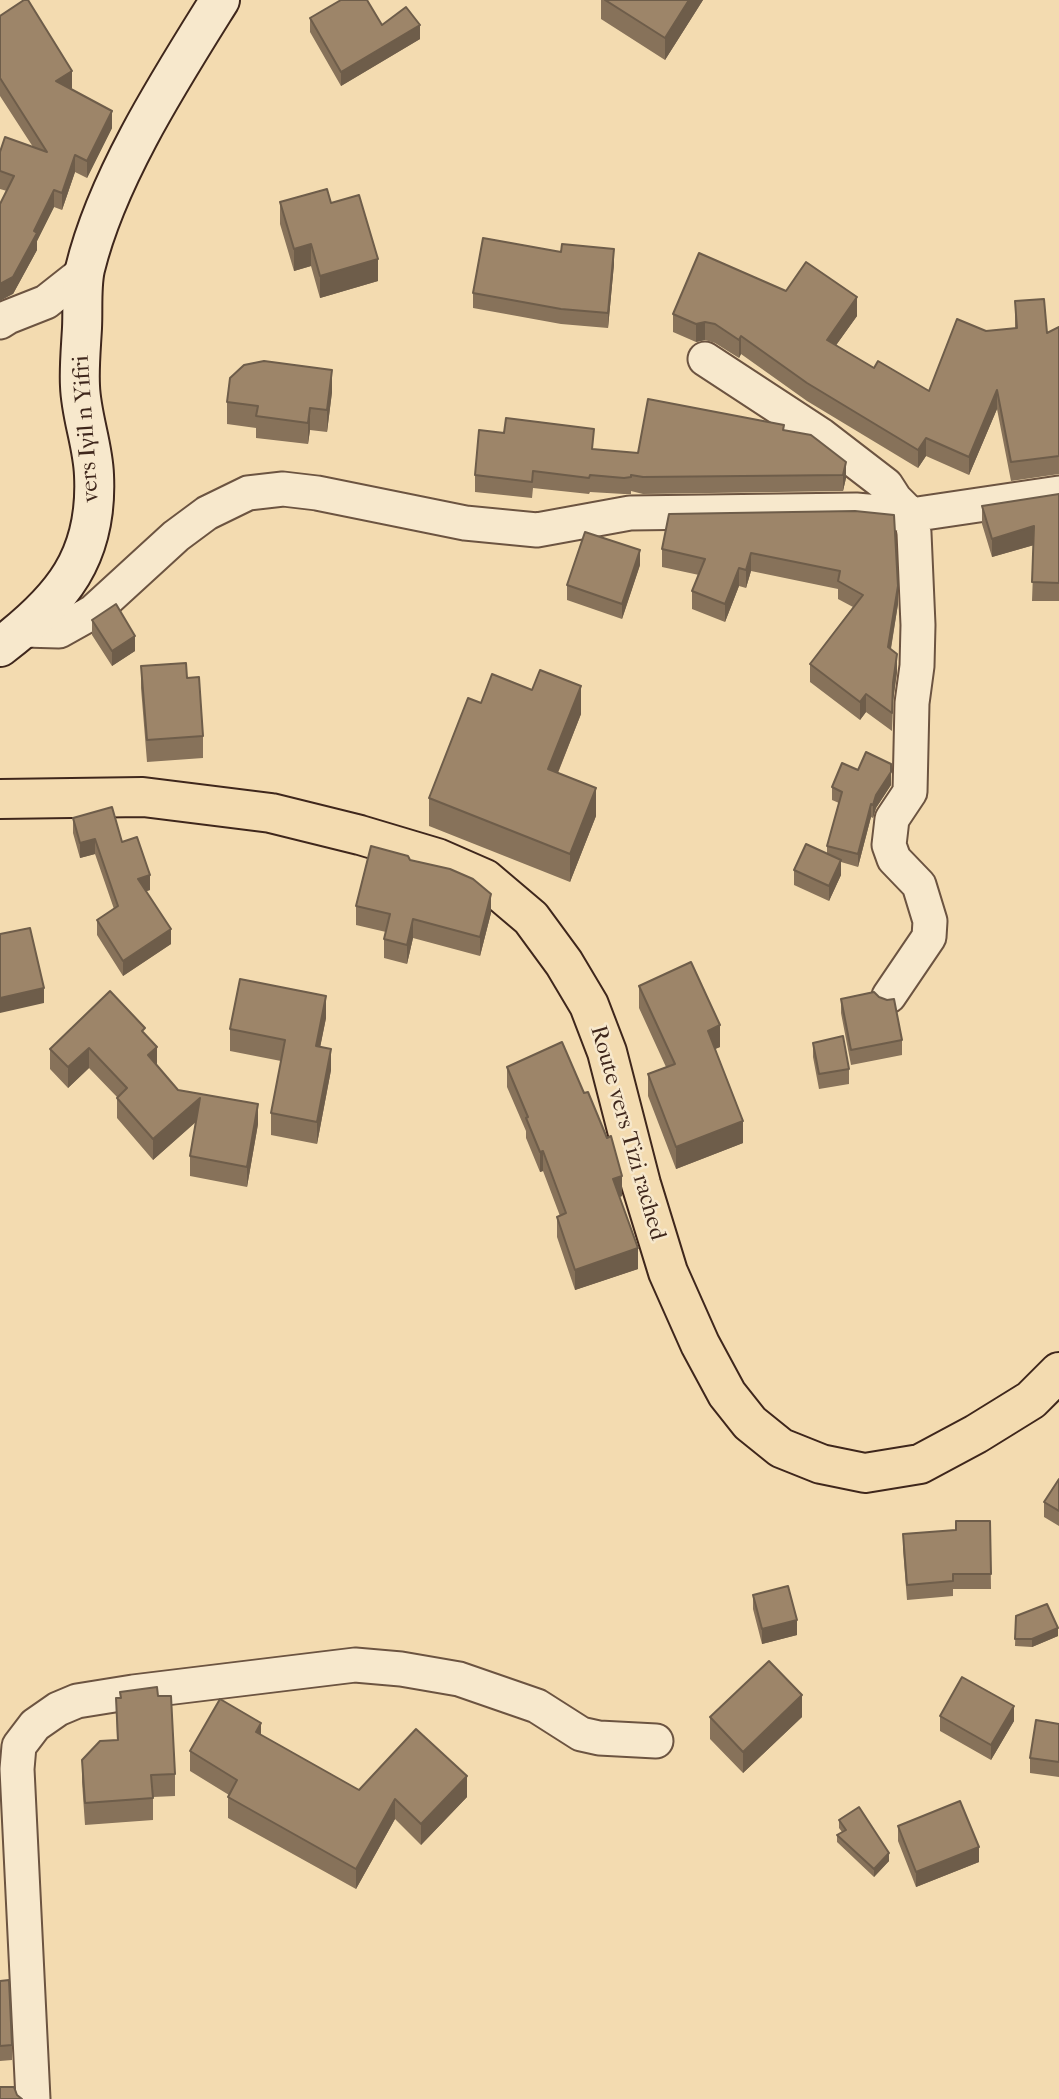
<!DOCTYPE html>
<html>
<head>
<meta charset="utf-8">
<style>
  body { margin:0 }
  canvas { display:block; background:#f3dbb0 }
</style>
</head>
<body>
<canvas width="1059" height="2099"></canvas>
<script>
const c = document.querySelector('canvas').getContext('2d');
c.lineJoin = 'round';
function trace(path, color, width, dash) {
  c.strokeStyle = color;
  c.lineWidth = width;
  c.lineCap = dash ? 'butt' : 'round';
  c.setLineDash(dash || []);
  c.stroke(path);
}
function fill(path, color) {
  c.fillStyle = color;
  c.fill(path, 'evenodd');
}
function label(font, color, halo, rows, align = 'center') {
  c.font = font + ' "IM FELL French Canon",serif';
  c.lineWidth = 5;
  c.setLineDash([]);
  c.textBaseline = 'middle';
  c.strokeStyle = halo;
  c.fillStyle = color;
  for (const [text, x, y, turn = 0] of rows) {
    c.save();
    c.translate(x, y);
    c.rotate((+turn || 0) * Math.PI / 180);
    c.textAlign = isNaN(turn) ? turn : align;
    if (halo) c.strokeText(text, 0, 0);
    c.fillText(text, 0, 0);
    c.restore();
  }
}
const street = new Path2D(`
  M0 322 8 317 46 302 84 272
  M705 359 821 435 886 485 895 499 911 515 914 533 918 625 917 666 912 703 910 792 892 819 889 845 894 859 919 885 930 921 929 937 889 996
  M23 630 59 631 93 612 176 536 207 513 248 493 283 489 317 493 465 523 537 530 630 513 856 510 911 515 1059 493
  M33 2099 17 1769 19 1746 35 1725 58 1709 77 1701 133 1692 355 1665 401 1669 459 1679 537 1706 581 1734 599 1738 656 1741`);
const secondary = new Path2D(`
  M0 647C62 600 98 557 94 475 93 445 81 416 80 386 79 367 81 347 82 328 83 309 81 287 85 269 107 178 170 80 220 0`);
const primary = new Path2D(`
  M0 799 143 797 271 813 360 835 437 858 485 879 531 918 564 963 589 1005 607 1052 641 1184 668 1272 700 1344 727 1394 750 1423 781 1448 821 1464 865 1473 920 1464 976 1434 1031 1400 1059 1372`);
trace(street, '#6c5441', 37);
trace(secondary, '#3f271c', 42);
trace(primary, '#3f271c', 42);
trace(street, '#f7e8cc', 33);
trace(secondary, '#f7e8cc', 38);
trace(primary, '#f3dbb0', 38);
fill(new Path2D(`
  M601 0H703L665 60 601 19Z
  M0 16 72 88 70 89 112 128 87 178 75 172 62 210 54 207 37 241V250L13 294 7 191 0 189V152L33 147 0 96Z
  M310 18 382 25 420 39 341 86 310 32Z
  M280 202 331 203 378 281 320 298 311 266 294 271 280 224Z
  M561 252 614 264 608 328 561 324 473 308V293Z
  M786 291 857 316 836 345 874 368 929 391 986 331 1015 328V301L1047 333 1059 327V474L1011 481 997 409 969 475 926 456 918 468 807 401 741 354 739 358 715 343 705 340 696 342 673 332V314Z
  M332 392 327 432 310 430 308 444 256 438V428L227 424V402Z
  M784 430 846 462V478L843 491 643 494 631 491V494H624L590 492 589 494 533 488 532 498 475 492V475L504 433 594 449 638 453Z
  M1059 494V601H1032L1034 545 992 557 982 524V506Z
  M855 511 898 604 891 649 897 672 893 701 892 731 866 712 860 720 810 682V664L853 607 838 599V589L751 571 746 588 739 586 725 622 692 609V591L699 575 662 567V549Z
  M640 565 622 619 567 600V585Z
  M92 620 135 651 112 666 92 635Z
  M141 666 187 678 203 736V758L147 762 141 688Z
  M481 703 581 714 558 773 596 816 570 882 429 826V798Z
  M891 764V785L876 808 873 818 871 817 858 867 841 862V875L829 901 794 885V870L827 854V846L839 803 832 800V787L858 770Z
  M73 818 122 842 150 890 146 891 171 944 123 976 97 935V920L114 909 95 854 80 858 73 833Z
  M410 860 491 913 480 956 413 938 407 964 384 958V939L386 932 356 925V906Z
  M639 986 720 1047 715 1049 743 1143 676 1169 648 1096V1074L666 1067 639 1008Z
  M841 999 902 1040V1055L851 1065 841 1013Z
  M326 1018 320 1047 331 1070 317 1144 271 1135V1113L281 1061 230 1051V1029Z
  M145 1035 157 1066 178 1090 258 1124 247 1187 190 1176V1156L196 1122 153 1160 117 1118V1097L89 1068 68 1088 50 1069V1049Z
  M813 1043 849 1069V1084L819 1089 813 1057Z
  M507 1067 622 1196 620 1197 638 1269 575 1290 557 1237V1217L560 1216 543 1171 540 1172 526 1138V1131L507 1087Z
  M1059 1479V1526L1044 1517V1502Z
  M990 1521 991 1589H953V1596L907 1600 903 1549V1534L956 1530Z
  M753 1595 797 1635 762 1644 753 1609Z
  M1016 1616 1058 1636 1032 1647 1015 1646Z
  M158 1696 175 1774V1796L153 1797V1820L85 1825 82 1782V1760L117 1740 116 1698Z
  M940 1716 1014 1721 991 1760 940 1731Z
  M710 1717H802L743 1773 710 1739Z
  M1059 1724V1777L1030 1773V1758Z
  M261 1735 359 1790 467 1797 421 1845 395 1819 356 1889 228 1818V1797L229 1795 190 1771V1751Z
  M839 1820 889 1861 874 1877 837 1842V1835L842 1832 839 1828Z
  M898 1826 979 1862 916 1887 898 1841Z
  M0 1981 12 2045V2060L0 2061Z`), '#87725a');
fill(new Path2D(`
  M689 0H703L665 60V38Z
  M420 25V39L341 86V72Z
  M72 71V88L56 98V81Z
  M112 111V128L87 178V161Z
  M75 155V172L62 210V193Z
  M54 190V207L37 241V250L13 294 0 301V284L34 231Z
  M311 244V266L294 271V249Z
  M614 249V264L608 328V313Z
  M378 259V281L320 298V276Z
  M857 297V316L827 358V340Z
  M705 322V340L696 342V324Z
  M741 336V354L739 358V340Z
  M332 370V392L327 432V410Z
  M997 390V409L969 475V457Z
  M310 408V430L308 444V423Z
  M926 438V456L918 468V450Z
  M846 462V478L843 491V475Z
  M1034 526V545L992 557V539Z
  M640 550V565L622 619V604Z
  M751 553V571L746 588V570Z
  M739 568V586L725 622V604Z
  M898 586V604L888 665V647Z
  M135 636V651L112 666V651Z
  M897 654V672L893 701 892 731 893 683Z
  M581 686V714L548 797V769Z
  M866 694V712L860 720V702Z
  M891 772V785L876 808 873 818V805L876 795Z
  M596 788V816L570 882V854Z
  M871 804V817L858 867V854Z
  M95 839V854L80 858V843Z
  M841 860V875L829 901V886Z
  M150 875V890L138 894V879Z
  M491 894V913L480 956V937Z
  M413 919V938L407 964V945Z
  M171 929V944L123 976V961Z
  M44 988V1003L0 1013V998Z
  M326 996V1018L316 1068V1046Z
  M720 1025V1047L708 1052V1031Z
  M157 1047V1067L148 1055Z
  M89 1048V1068L68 1088V1067Z
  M331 1049V1070L317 1144V1122Z
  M200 1098V1118L153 1160V1139Z
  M258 1104V1124L247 1187V1167Z
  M743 1121V1143L676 1169V1147Z
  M543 1151V1171L540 1172V1152Z
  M622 1176V1196L613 1199V1179Z
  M638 1248V1269L575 1290V1270Z
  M797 1620V1635L762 1644V1629Z
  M1058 1628V1636L1032 1647V1639Z
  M802 1695V1717L743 1773V1752Z
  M1014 1706V1721L991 1760V1745Z
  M261 1723V1744L256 1732Z
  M467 1776V1797L421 1845V1824Z
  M395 1799V1819L356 1889V1869Z
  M979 1847V1862L916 1887V1872Z
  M889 1853V1861L874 1877V1869Z`), '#6e5d4a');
const building = new Path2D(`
  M24 0H28L72 71 56 81 112 111 87 161 75 155 62 193 54 190 34 231 37 233 13 277 0 284V204L14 176 0 171V152L5 137 47 152 0 78V16Z
  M341 0H367L382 25 406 7 420 25 341 72 310 18Z
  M605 0H689L665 38Z
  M327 189 331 203 359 195 378 259 320 276 311 244 294 249 280 202Z
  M483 238 561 252 562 244 614 249 608 313 561 309 473 293Z
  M699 253 786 291 806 262 857 297 827 340 874 368 878 361 929 391 957 319 986 331 1017 328 1015 301 1044 299 1047 333 1059 327V456L1011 462 997 390 969 457 926 438 918 450 807 383 741 336 739 340 715 324 705 322 696 324 673 314Z
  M264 361 332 370 327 410 310 408 308 423 256 416 258 406 227 402 230 378 244 365Z
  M648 399 784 425 783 430 811 435 846 462 843 475 643 477 631 475V477L624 478 590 475 589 478 533 471 532 482 475 475 479 430 504 433 506 418 594 429 592 449 638 453Z
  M1059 494V583L1032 582 1034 526 992 539 982 506Z
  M855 511 894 515 898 586 888 647 897 654 893 683 892 713 866 694 860 702 810 664 863 595 838 581 840 571 751 553 746 570 739 568 725 604 692 591 705 559 662 549 669 514Z
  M585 532 640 550 622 604 567 585Z
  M116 604 135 636 112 651 92 620Z
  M186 663 187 678 199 677 203 736 147 740 141 666Z
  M540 670 581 686 548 769 596 788 570 854 429 798 468 698 481 703 492 674 532 690Z
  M866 752 891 764V772L876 795 873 805 871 804 858 854 827 846 842 792 832 787 842 763 858 770Z
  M112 807 122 842 137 837 150 875 138 879 171 929 123 961 97 920 118 906 95 839 80 843 73 818Z
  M806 844 841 860 829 886 794 870Z
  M371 846 408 856 410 860 450 869 473 879 491 894 480 937 413 919 407 945 384 939 390 914 356 906Z
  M30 928 44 988 0 998V934Z
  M691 962 720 1025 708 1031 743 1121 676 1147 648 1074 675 1064 639 986Z
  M240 979 326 996 316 1046 331 1049 317 1122 271 1113 285 1040 230 1029Z
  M110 991 145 1028 142 1031 157 1047 148 1055 178 1090 258 1104 247 1167 190 1156 200 1098 153 1139 117 1098 127 1088 89 1048 68 1067 50 1049Z
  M874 992 879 997 887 1000 894 999 902 1040 851 1050 841 999Z
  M843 1036 849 1069 819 1074 813 1043Z
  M562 1042 584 1093 588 1092 607 1138 611 1136 622 1176 613 1179 638 1248 575 1270 557 1217 566 1213 543 1151 540 1152 526 1118 528 1117 507 1067Z
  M1059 1479V1511L1044 1502Z
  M956 1521H990L991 1574H953V1581L907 1585 903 1534 956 1530Z
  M788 1586 797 1620 762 1629 753 1595Z
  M1047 1604 1058 1628 1032 1639H1015L1016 1616Z
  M769 1661 802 1695 743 1752 710 1717Z
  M962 1677 1014 1706 991 1745 940 1716Z
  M157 1687 158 1696H171L175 1774 151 1775 153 1798 85 1803 82 1760 100 1741 118 1740 116 1698H121L120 1692Z
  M220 1699 261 1723 256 1732 359 1790 416 1729 467 1776 421 1824 395 1799 356 1869 228 1797 237 1780 190 1751Z
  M1036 1720 1059 1724V1762L1030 1758Z
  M960 1801 979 1847 916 1872 898 1826Z
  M859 1807 889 1853 874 1869 837 1835 846 1830 839 1820Z
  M9 1980 12 2045 0 2046V1981Z
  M0 2087H14L17 2095 22 2099H0Z`);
fill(building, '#9d8569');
trace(building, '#6e5d4a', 2);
label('23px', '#3f271c', '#f7e8cc', [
  ["vers Iγil n Yifri",87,429,-94],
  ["Route vers Tizi rached",627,1133,74]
]);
</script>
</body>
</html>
